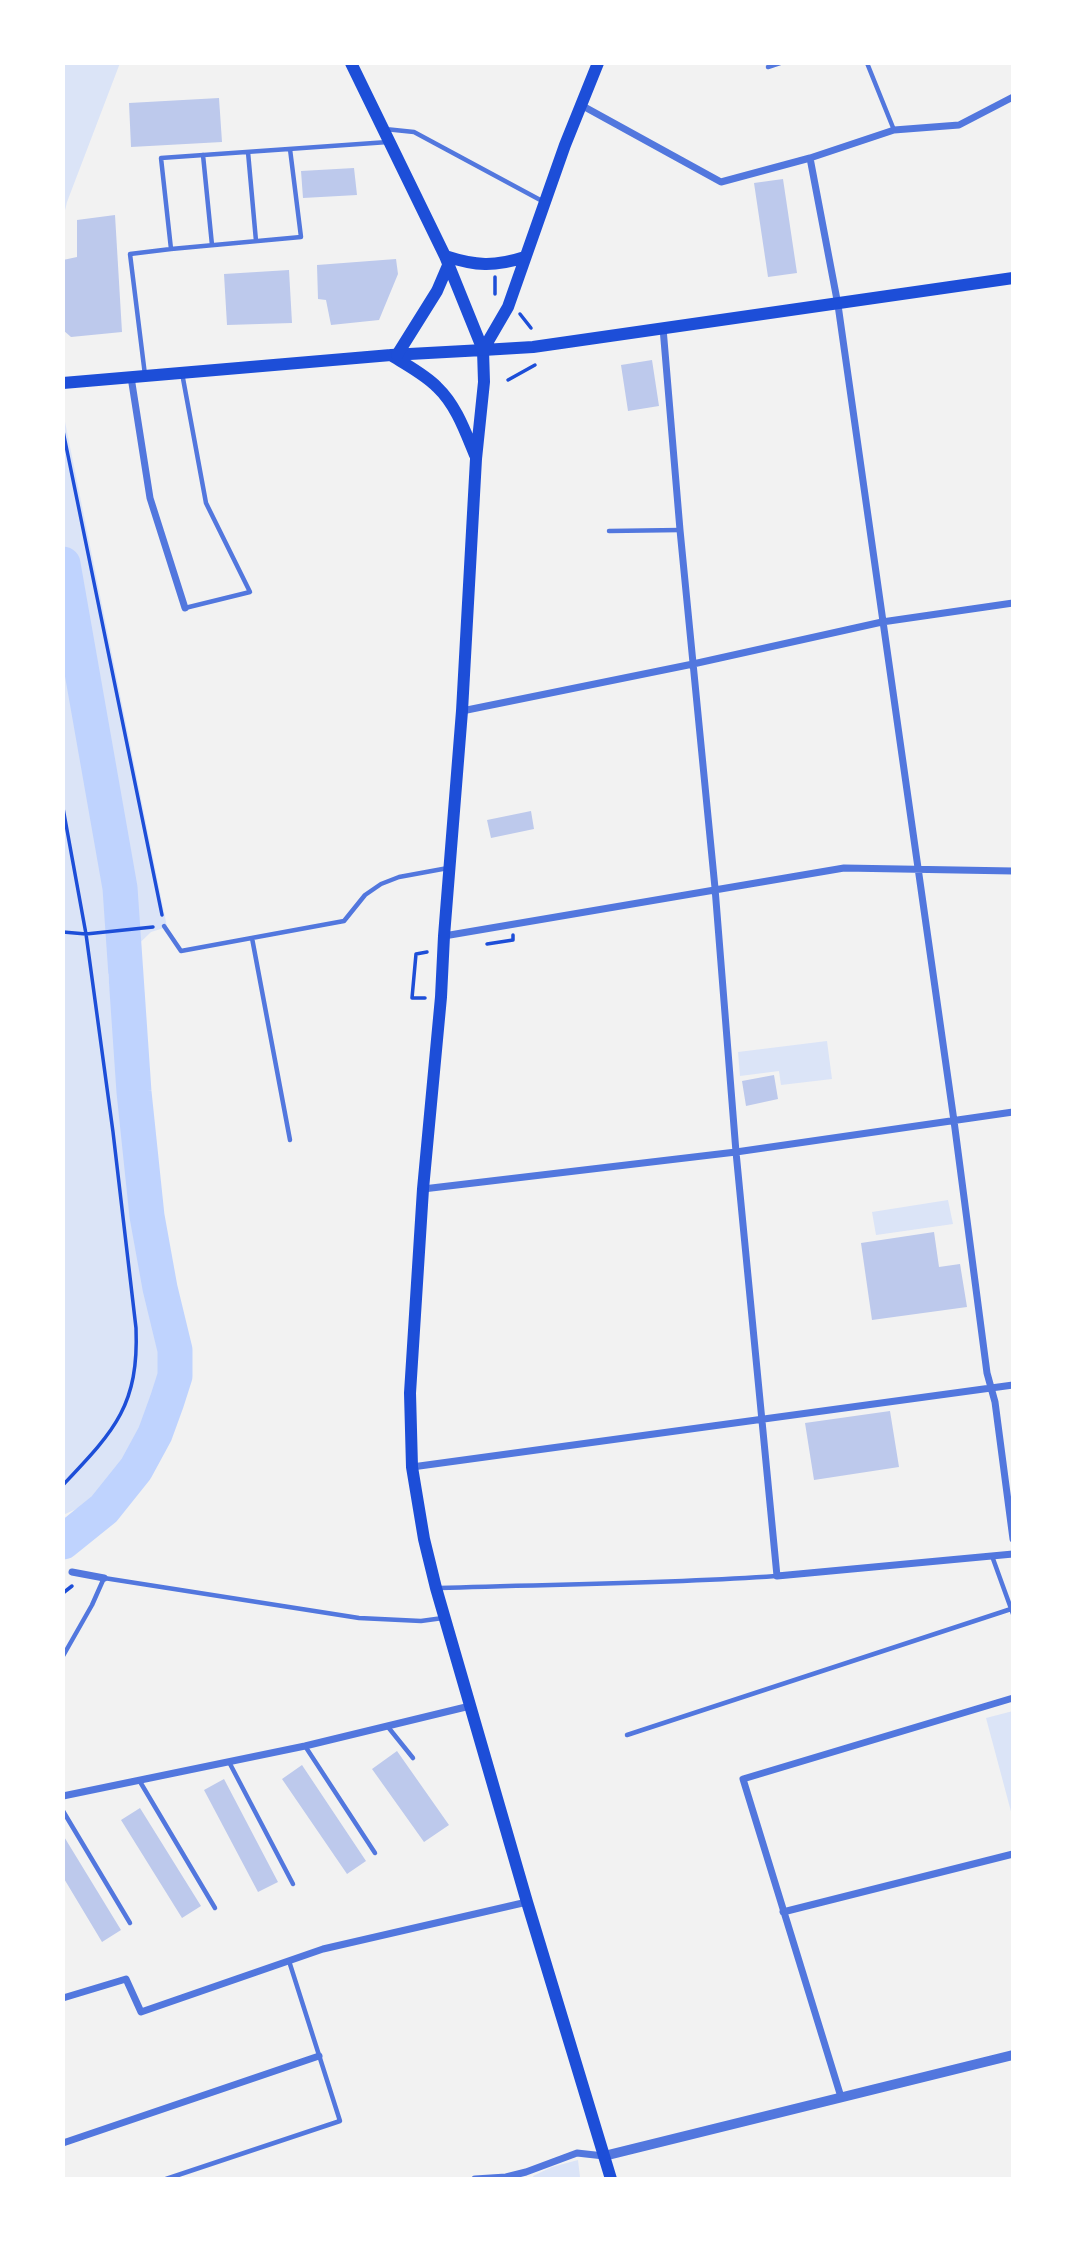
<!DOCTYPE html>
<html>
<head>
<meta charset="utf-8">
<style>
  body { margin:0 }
  #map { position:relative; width:1076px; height:2242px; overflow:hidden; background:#f2f2f2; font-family:Montserrat,sans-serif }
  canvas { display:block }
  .frame { position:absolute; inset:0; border:65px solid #fff; pointer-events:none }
</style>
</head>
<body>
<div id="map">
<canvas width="1076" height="2242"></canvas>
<div class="frame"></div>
</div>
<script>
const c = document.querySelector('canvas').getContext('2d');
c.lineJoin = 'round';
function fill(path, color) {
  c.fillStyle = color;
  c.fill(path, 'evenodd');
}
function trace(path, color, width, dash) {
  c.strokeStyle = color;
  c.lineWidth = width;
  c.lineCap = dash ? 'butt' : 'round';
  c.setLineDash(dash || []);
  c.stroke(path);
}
fill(new Path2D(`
  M63 63H120L67 202 63 219Z
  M63 412 167 927 151 932 108 974 136 1202 163 1345 160 1394 141 1439 120 1474 83 1506 63 1515Z
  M827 1041 832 1079 781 1085 779 1071 740 1076 738 1052Z
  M948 1200 953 1224 876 1235 872 1212Z
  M1013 1711V1819L986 1718Z
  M578 2160 580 2177 534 2179 533 2176 552 2167Z`), '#dbe4f7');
trace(new Path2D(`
  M63 564 120 888 134 1092 147 1216 160 1288 175 1350V1376L167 1401 155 1434 136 1469 104 1509 63 1542`), '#bfd3fe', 35);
fill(new Path2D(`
  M219 98 222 142 131 147 129 103Z
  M354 168 357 195 303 198 301 171Z
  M783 179 797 273 768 277 754 183Z
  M115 215 122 332 71 337 63 330V260L77 257V220Z
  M396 259 398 274 379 320 331 325 326 300 318 299 317 265Z
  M289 270 292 323 227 325 224 274Z
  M652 360 659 406 628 411 621 365Z
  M531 811 534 829 491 838 487 820Z
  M774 1075 778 1099 746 1106 742 1081Z
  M934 1232 939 1267 960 1264 967 1307 872 1320 861 1243Z
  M890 1411 899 1467 814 1480 805 1423Z
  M397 1751 449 1825 424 1842 372 1769Z
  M302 1765 366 1861 347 1874 282 1779Z
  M224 1779 278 1882 258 1892 204 1790Z
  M140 1808 201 1906 182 1918 121 1820Z
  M63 1835 121 1930 102 1942 63 1877Z`), '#bdc9ec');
trace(new Path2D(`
  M495 294V277
  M520 314 531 328
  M508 380 535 365
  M63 431 162 915
  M63 808 86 934 113 1132 136 1328C139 1406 114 1431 63 1485
  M63 932 86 934 153 927
  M487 944 513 940V935
  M425 998H412L416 954 427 952
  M63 1593 72 1586`), '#1d4ed8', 3.5);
trace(new Path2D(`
  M867 63 894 130
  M768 67 780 63
  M385 129 414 132 544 202
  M248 152 256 241
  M203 155 212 245
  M171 249 301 237 290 149
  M182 373 206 503 250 592 185 608
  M145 375 130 254 171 249 161 158 388 142
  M609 531 680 530
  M164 926 181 951 344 921 365 895 381 884 399 877 448 868
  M252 938 290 1140
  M992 1556 1013 1614
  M439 1588C551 1584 664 1584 776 1576
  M63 1656 92 1605 104 1578 359 1618 421 1621 443 1618
  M388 1727 413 1758
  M627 1735 1011 1609
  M305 1746 375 1853
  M229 1762 293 1884
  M139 1780 215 1908
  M63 1811 130 1923
  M166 2179 340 2121 289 1961`), '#5277de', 4.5);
trace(new Path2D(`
  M581 105 721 182 810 158 838 305 954 1121 987 1373 995 1402 1013 1539
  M810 158 894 130 959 125 1013 97
  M663 328 680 530 715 888 736 1152 777 1576 1013 1554
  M131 377 150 498 185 608
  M462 711 693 664 882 622 1013 603
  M444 936 844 868 1013 871
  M423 1189 736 1152 1013 1112
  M412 1467 1013 1385
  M72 1572 104 1578
  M63 1796 305 1746 470 1706
  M783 1912 1013 1854
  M63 1998 126 1979 141 2012 323 1949 527 1902
  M841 2097 743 1779 1013 1698
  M63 2143 319 2056
  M475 2179 506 2177 526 2172 577 2153 604 2156`), '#5277de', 7);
trace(new Path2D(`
  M604 2156 1013 2055`), '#5277de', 10);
trace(new Path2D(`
  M391 355C406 365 424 374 437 387 456 405 465 431 475 455
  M63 383 391 355 483 350 484 382 476 459 462 711 444 936 441 997 423 1189 410 1393 412 1467 424 1539 436 1588 527 1902 611 2179`), '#1d4ed8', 12);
trace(new Path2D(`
  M351 63 445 256 483 350
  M445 256C476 266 494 267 525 257
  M483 350 533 347 1013 278
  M483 350 508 307 565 145 598 63
  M397 355 437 291 449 263`), '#1d4ed8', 12);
</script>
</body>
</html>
